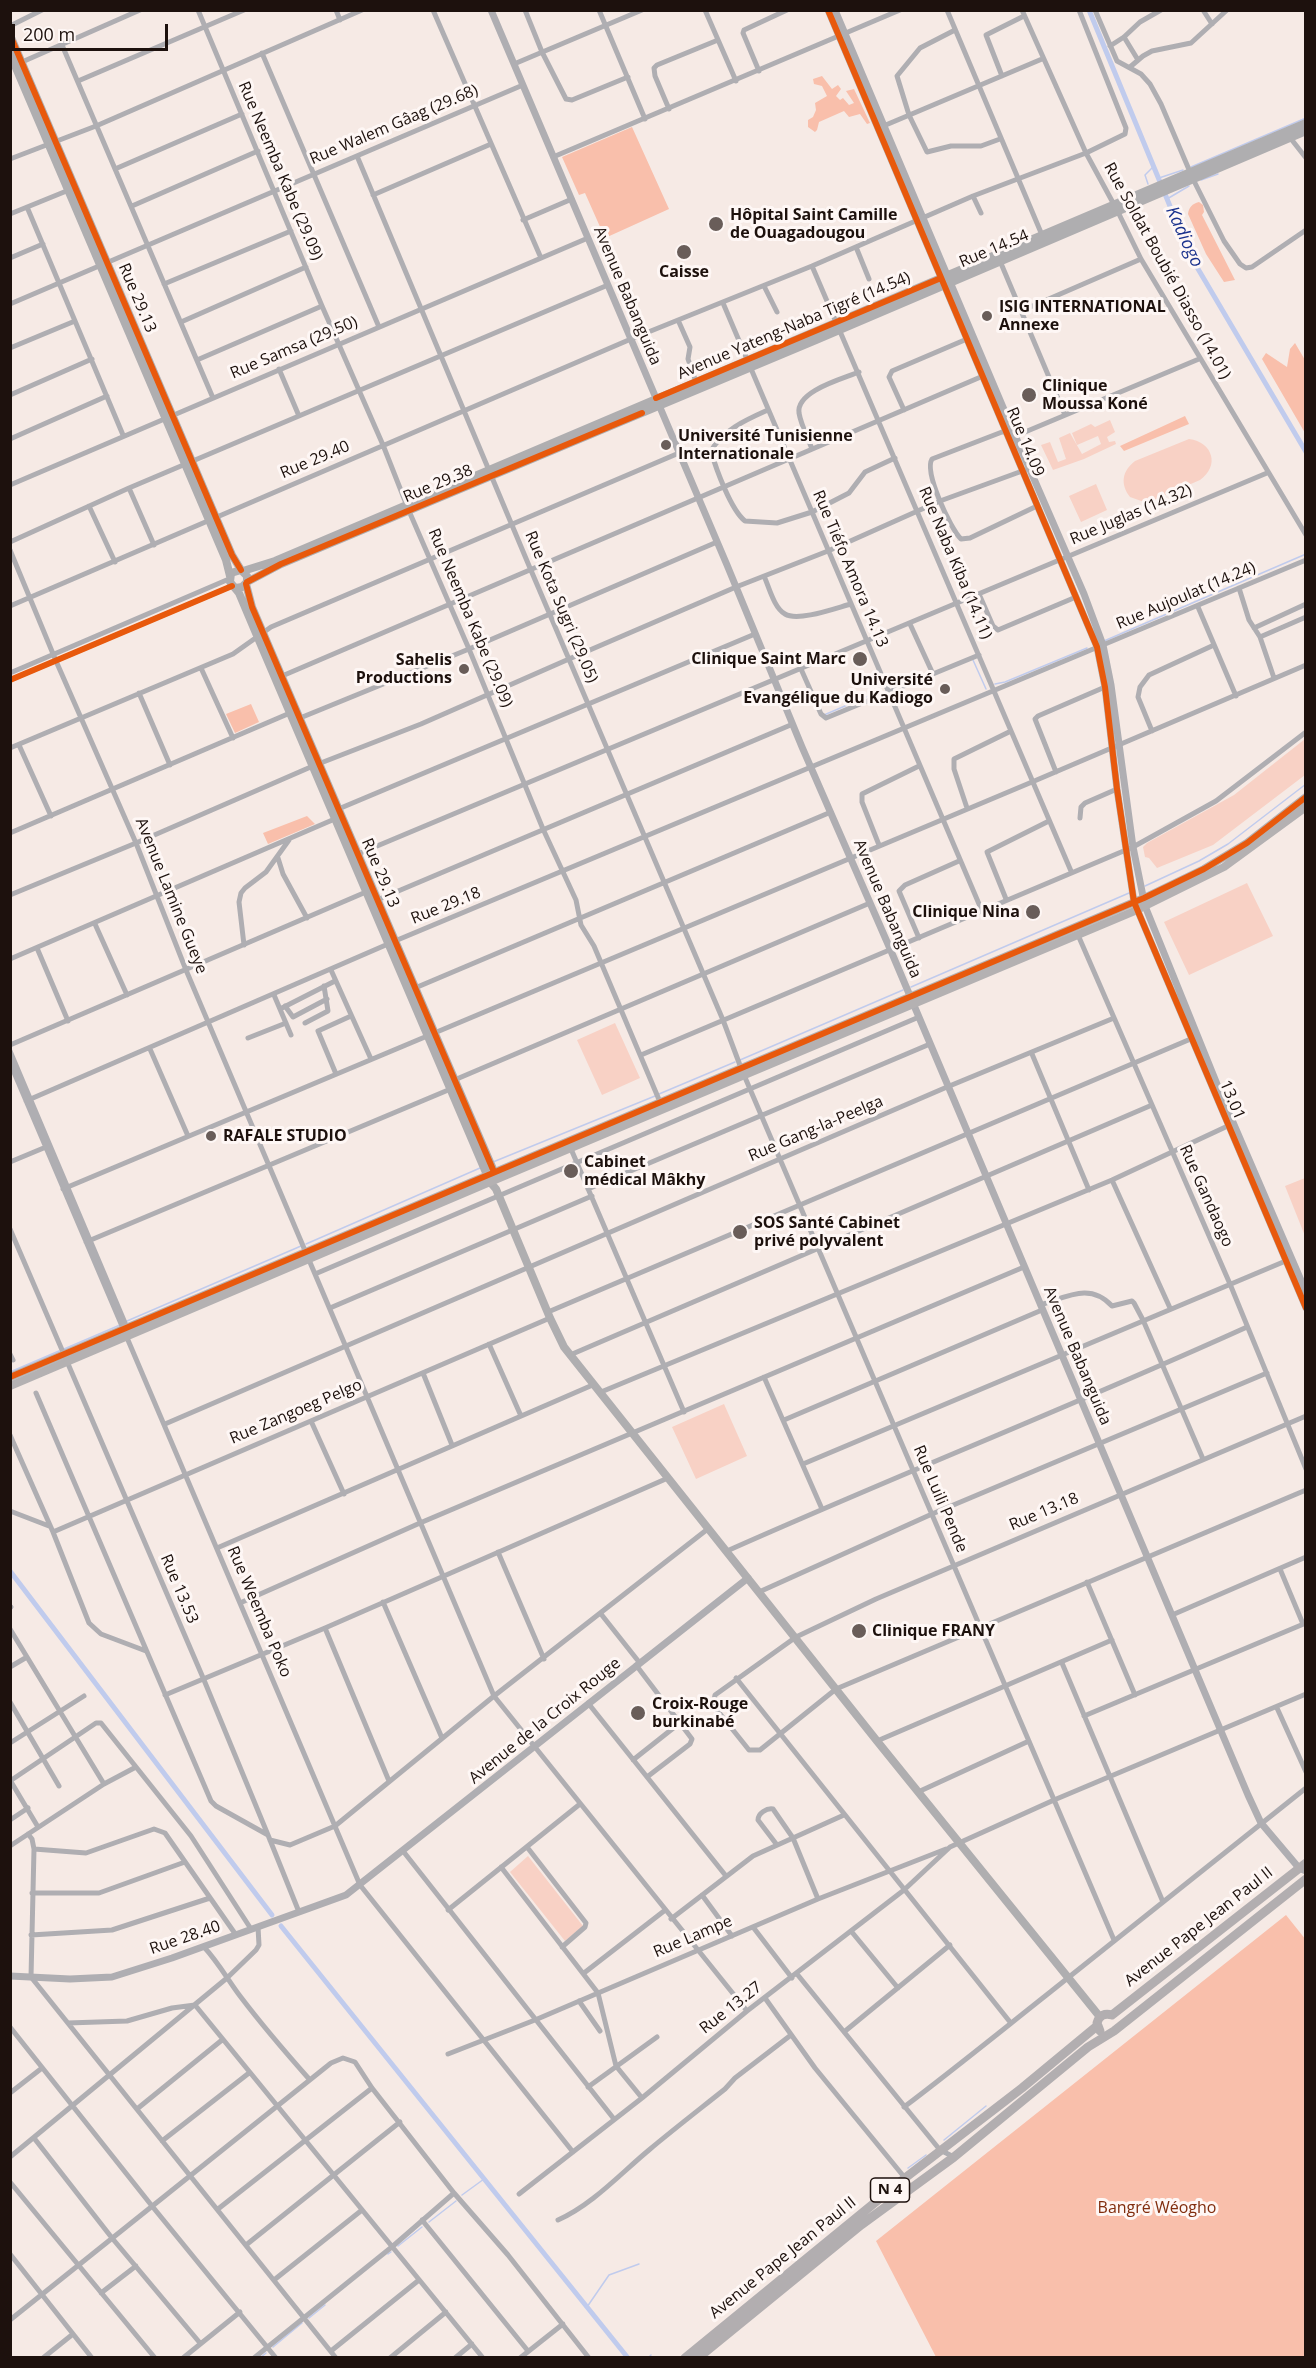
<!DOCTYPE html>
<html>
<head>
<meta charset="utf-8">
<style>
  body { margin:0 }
  #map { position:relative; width:1316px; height:2368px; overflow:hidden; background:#f6eae5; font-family:"Open Sans",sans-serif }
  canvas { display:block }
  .frame { position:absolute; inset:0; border:12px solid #1d110d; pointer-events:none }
  .scale { position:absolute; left:12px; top:24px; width:156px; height:27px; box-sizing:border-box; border:3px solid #1d110d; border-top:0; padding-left:8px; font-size:18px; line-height:21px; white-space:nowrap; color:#1d110d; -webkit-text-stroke:4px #fef7f5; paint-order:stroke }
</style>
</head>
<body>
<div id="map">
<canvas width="1316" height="2368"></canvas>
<div class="frame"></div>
<div class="scale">200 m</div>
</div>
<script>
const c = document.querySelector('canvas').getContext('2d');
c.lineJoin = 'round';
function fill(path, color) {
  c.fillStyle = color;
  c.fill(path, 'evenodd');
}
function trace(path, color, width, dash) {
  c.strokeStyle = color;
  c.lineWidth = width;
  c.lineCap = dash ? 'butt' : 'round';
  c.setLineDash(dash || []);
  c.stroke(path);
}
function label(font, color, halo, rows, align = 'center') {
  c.font = font + ' "Open Sans",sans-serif';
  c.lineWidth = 6;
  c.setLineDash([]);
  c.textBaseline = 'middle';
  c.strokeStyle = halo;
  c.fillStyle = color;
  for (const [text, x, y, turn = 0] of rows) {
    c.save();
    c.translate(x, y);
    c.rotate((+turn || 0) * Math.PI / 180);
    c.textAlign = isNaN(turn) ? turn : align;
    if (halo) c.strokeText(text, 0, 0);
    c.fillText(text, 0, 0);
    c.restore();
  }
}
fill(new Path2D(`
  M1110 420 1115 432 1107 437 1109 442 1115 441 1116 444 1084 459 1053 470 1041 445 1050 442 1058 462 1066 459 1059 438 1070 433 1082 454 1101 444 1098 436 1077 445 1072 433 1091 424 1095 427Z
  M1189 439C1213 442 1220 466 1200 480L1147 503 1130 497C1120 484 1122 471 1135 461Z
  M1096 484 1107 510 1081 522 1069 496Z
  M1305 739V775L1213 845 1157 868 1149 858 1145 857 1143 847 1147 843 1234 795Z
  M1247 883 1273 936 1189 975 1164 922Z
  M615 1023 640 1078 602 1095 577 1040Z
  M1305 1178V1236L1285 1186Z
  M724 1404 747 1456 696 1479 672 1427Z
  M528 1856 583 1926 565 1941 510 1872Z`), '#f8d1c5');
fill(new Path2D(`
  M822 76 832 89 838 85 841 89 836 96 840 100 843 98 849 105 854 103 846 91 854 89 870 123 867 124 860 114 849 117 844 111 819 122 817 130 815 132 808 127V120L813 117 816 110 815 103 827 96 822 86 814 84 813 79Z
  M632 127 669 209 605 238 585 193 579 195 562 157Z
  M1199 202 1203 205 1204 212 1202 215 1235 280 1224 282 1206 254 1188 214C1189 207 1192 204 1199 202Z
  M1295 343 1305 360V433L1262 359 1266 353 1287 367 1290 349Z
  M1185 416 1189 424 1124 451 1120 446Z
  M251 704 259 722 235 733 226 714Z
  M307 816 315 824 268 844 263 833Z
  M1286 1915 1306 1940 1305 2357H936L876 2241Z`), '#f9bfab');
trace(new Path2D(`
  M1191 167 1306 118
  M1159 178 1183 170
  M1201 180 1218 174
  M1148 184 1145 175 1154 166
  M1167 199 1189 186
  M1104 641 1306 554
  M973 660 986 689
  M995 684 1005 682 1087 648
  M824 715 880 691
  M1145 886 1199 861 1228 844 1306 784
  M911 987 1129 893
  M740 1060 903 990
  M659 1094 735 1062
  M493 1162 655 1096
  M306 1244 480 1168
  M127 1321 301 1246
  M64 1349 120 1325
  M10 1372 59 1351
  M944 2140 986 2106
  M908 2168 926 2155
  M462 2195 484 2179
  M429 2222 456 2201
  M398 2246 422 2227
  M388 2254 391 2252
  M587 2307 609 2275 639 2264
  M309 2318 325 2305
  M273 2347 302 2323
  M260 2358 266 2353
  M648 2358 651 2355`), '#c0cbed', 1.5);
trace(new Path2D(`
  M1089 10 1191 257 1306 452
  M10 1571 272 1915
  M281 1926 628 2358`), '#c0cbed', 5);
trace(new Path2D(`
  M198 10 322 306 383 445 409 511 469 649 543 829 576 900 581 925 594 946 660 1102
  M336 10 340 20
  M433 10 541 258
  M525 10 542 52 566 99 572 100 628 77
  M599 10 645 119
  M705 10 736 81
  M947 10 1042 235
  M1022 10 1086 153 1118 212 1141 259 1306 535
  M1095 10 1117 61 1141 74 1150 84 1161 104 1193 179 1224 241 1240 264 1246 268 1252 267 1306 230
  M1203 10 1212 24
  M10 26 42 10
  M955 30 920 48 897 76 909 115 927 152 951 146H981L1000 139
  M1124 37 1138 60
  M62 45 213 398
  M1110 46 1124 37 1140 22 1161 10
  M262 53 379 327
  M22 62 140 10
  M514 64 642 10
  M1130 67 1143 56 1152 51 1191 43 1227 10
  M759 71 743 33 744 30 787 10
  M1002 76 986 35 1024 16
  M78 81 244 10
  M669 109 655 76 654 68 657 65 718 40
  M881 127 1042 59
  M1288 135 1306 158
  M357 156 530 568 723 1020 741 1068 1114 1940
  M553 157 900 10
  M10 159 96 126 362 10
  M115 169 242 114
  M373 195 491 144
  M973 196 981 213
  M132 206 258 151
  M27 207 123 435
  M10 214 69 190
  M523 220 572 199
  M856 247 869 279
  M10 258 43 244
  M1000 261 1065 415
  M812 266 1071 871
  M164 284 291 231
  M764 286 777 312
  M723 303 982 911
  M10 304 523 85
  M1021 311 1141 259
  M678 320 690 347 688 359 696 382
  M181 322 306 267
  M10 348 75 321
  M197 360 322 306
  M279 369 299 416
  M10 395 92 359
  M768 410C748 419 722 430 711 451 716 469 731 510 745 521L777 523 812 512 849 493 865 472 895 458
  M904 410 889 377 892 371 967 339
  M10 439 107 396
  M812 449C808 438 801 425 799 413 796 391 842 379 859 372
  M10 485 588 238
  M129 488 154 545
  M89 506 115 562
  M1037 506 970 538 961 539C950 528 924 472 932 459L1002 432H1025L1199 359
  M10 542 129 488 608 285
  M10 550 56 661 136 843 186 970 494 1696 747 2011
  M764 576C769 587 774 608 785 614 798 622 836 608 851 604
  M1239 588 1249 620 1260 637 1274 678
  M979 594 993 626 998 630 1076 597
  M10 606 631 339 812 266 973 196 1086 153 1125 134 1126 128 1079 10
  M1198 607 1236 696
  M910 624 933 674
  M1254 628 1306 604
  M1260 637 1306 617
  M201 668 233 738
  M801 669 821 714 826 718 979 655
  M10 673 229 579
  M282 676 983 376
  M10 680 232 586
  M139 693 170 765
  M300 718 469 649 717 542
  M1152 731 1138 697 1140 687 1149 675 1214 645
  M19 745 51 816
  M10 748 233 654 271 627 679 453
  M1056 772 1035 719 1038 716 1105 687
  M967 808 954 769V759L1011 731
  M336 810 755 634
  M1080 818 1081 807 1085 803 1117 789
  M10 833 290 713
  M879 845 862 802V794L919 766
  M358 854 1267 473
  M278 858 283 874 307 918
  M10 895 136 843 313 766 421 724 569 659 736 587 828 551 940 501 1025 470
  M1006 899 987 852 1049 821
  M377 900 793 724
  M95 924 127 995
  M1078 935 1230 1284 1306 1469
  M919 938 899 891 905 885 959 861
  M244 945 239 902 241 893 245 888 266 872 289 840
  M37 948 68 1021
  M10 959 337 818
  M331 970 371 1059
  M415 988 831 812
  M274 995 291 1035
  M285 1006 293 1017 327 999
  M280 1009 335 981
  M305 1023 328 1011 324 986
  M248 1038 286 1023
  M10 1045 366 892
  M150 1049 188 1136
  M10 1051 128 1330
  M1032 1054 1089 1190
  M641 1055 1133 847 1216 801 1306 732
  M10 1063 360 1885 573 2152
  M336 1074 318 1031 351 1016
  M452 1081 870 903
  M26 1101 395 941 1306 560
  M571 1149 684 1412
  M10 1162 46 1147
  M1112 1180 1170 1308
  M63 1189 1032 782 1306 665
  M588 1189 930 1044
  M10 1229 204 1680 268 1835
  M86 1242 453 1088
  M315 1274 919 1017
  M1040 1305C1067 1297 1090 1282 1112 1306L1132 1301 1134 1303 1143 1320 1203 1459
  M330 1308 592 1196
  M548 1312 1193 1038
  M489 1344 521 1416
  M10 1354 13 1360
  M570 1355 1152 1105
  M423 1373 452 1445
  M764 1377 822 1509
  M601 1392 1112 1180 1232 1124
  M36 1393 211 1801 216 1806 268 1835 299 1912
  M1306 1416 876 1599 796 1637 715 1695 713 1705 749 1750H760L836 1689 1306 1490
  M784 1420 1042 1310
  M311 1421 344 1494
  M165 1424 947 1087 1114 1018
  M10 1435 53 1532 89 1623 101 1634 146 1651
  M803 1464 1288 1260
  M10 1511 49 1526
  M53 1532 550 1318
  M217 1548 595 1384
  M727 1551C900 1474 1075 1405 1247 1327
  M498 1552 544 1659
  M1280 1569 1303 1624
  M1087 1582 1135 1695
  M759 1592 932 1514 1267 1373
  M383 1602 442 1738
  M240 1603 420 1523 1024 1267
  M10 1608 11 1607
  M601 1614 639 1662
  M1172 1615 1306 1557
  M325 1628 389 1781
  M10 1629 104 1784
  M1062 1663 1163 1902
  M636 1665 692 1739 690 1744 647 1777
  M10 1667 27 1657
  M736 1678 1010 2022
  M165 1695 325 1628 668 1478
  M10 1702 59 1786
  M588 1703 726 1876
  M1277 1708 1306 1772
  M1084 1716 1306 1623
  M877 1741 1112 1640
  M10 1743 84 1696
  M633 1760 681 1722
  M10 1780 38 1827
  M10 1781 96 1723H101L191 1836 251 1929
  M918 1792 1029 1741
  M10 1820 28 1808
  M28 1834 32 1839 34 1849 31 1977 336 2358
  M270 1840 290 1845 335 1826 494 1696 709 1528
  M777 1845 758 1820C758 1813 767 1808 773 1809L793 1838 818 1899
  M10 1846 104 1784 136 1767
  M527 1847 586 1923 585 1927 562 1947
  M34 1849 86 1853 154 1829 165 1833 236 1935
  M403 1851 614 2119
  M501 1867 598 1993 616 2066 642 2098
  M32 1893H99L185 1862
  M702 1895 732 1936
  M448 1910 580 1804
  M671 1919 753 1856 844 1815
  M753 1927 792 1978
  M851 1931 898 1988
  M31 1935 112 1930 210 1898
  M204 1947C218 1962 228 1980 240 1996 262 2025 286 2053 310 2080
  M584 1973 664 1911
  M797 1974 940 2150 954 2157
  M765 1998 815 2068 905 2178
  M579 2001 600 2031
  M68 2023 127 2021 172 2008 195 2005 483 2358
  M10 2027 152 2206 276 2358
  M844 2032 950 1945
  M448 2054 535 2020 818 1899 946 1849
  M588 2087 657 2037
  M10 2093 42 2068
  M904 2107C953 2070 1001 2031 1049 1993L1306 1788
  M137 2109 222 2040
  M34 2138 112 2238 200 2343
  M162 2141 249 2073
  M10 2157 227 1978 256 1950 259 1945 258 1927
  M10 2182 155 2358
  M519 2194 642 2098 747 2011 904 1890 950 1847 1054 1800 1306 1694
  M218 2209 372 2088
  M422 2220 528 2351
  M558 2220C592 2205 620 2174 649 2150 674 2129 700 2109 725 2089L735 2078 791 2035
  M246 2245 400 2122
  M10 2254 92 2358
  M274 2280 362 2210
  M101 2293 136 2266
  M10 2320 331 2063 343 2058 355 2062 372 2088 454 2193 508 2255 589 2358
  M331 2351 419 2280
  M43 2358 73 2334
  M183 2358 240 2312
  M254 2358 393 2246 454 2193
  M390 2358 446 2312
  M455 2358 472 2344
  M520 2358 563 2324`), '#afaeb2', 5);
trace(new Path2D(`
  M491 10 727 565 802 747 891 951 1248 1795 1261 1823 1299 1868 1306 1871
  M828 10 1097 647 1105 687 1117 789 1134 902 1306 1308
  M835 10 1011 426 1084 594 1103 645 1111 685 1133 847 1145 906 1223 1099 1306 1292
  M10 1976 70 1979 112 1977 172 1958 346 1895 748 1578`), '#afaeb2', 7);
trace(new Path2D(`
  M10 35 232 555 241 570
  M10 54 226 560 230 576
  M243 571 275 561 1306 123
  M247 582 281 564 816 340 1306 131
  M246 584 252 607 496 1176
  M236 588 242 587 247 582V576L241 570 231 573 230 582 239 593 258 638 490 1182 496 1189 550 1318 564 1347 877 1741 1100 2017`), '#afaeb0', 8);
trace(new Path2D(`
  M10 1377 1144 898 1204 869 1247 843 1306 797
  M10 1386 490 1182 1137 910 1224 867 1306 807`), '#b4b1b2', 8);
trace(new Path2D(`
  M1112 2015 1306 1863
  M1100 2031 1097 2023C1099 2015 1105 2013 1112 2015
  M685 2358 905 2178 1022 2088 1097 2026
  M698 2358 861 2225 954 2157 1088 2047 1114 2031 1306 1879`), '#b2aeb0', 9);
trace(new Path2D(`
  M828 10 1097 647 1105 687 1117 789 1134 902 1306 1308
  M10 35 232 555 241 570
  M656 398 941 278
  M247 582 281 564 642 413
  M246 584 252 607 494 1172
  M10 680 232 586
  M10 1377 1144 898 1204 869 1247 843 1306 797`), '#e8590c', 6);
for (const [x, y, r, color] of [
  [716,224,8,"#695d59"],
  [684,252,8,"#695d59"],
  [987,316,6,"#695d59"],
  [1029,395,8,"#695d59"],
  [666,445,6,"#695d59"],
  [860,659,8,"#695d59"],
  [464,669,6,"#695d59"],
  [945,689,6,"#695d59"],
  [1033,912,8,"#695d59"],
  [211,1136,6,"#695d59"],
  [571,1171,8,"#695d59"],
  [740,1232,8,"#695d59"],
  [859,1631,8,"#695d59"],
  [638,1713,8,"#695d59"]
]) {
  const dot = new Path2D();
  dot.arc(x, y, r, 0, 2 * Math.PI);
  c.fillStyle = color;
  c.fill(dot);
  trace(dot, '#fef7f5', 2);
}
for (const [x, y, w] of [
  [890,2190,39]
]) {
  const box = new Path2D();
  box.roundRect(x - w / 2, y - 12, w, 24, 4.5);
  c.fillStyle = '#fef7f5';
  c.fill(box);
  trace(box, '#1d110d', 1.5);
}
label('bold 15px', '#1d110d', null, [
  ["N 4",890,2190]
]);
label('16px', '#1d110d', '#fef7f5', [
  ["Rue Walem Gâag (29.68)",394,125,-23],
  ["Rue Neemba Kabe (29.09)",280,171,67],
  ["Rue 14.54",994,249,-23],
  ["Rue Soldat Boubié Diasso (14.01)",1167,271,61],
  ["Avenue Babanguida",627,296,67],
  ["Rue 29.13",137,298,67],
  ["Avenue Yateng-Naba Tigré (14.54)",794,326,-23],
  ["Rue Samsa (29.50)",294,348,-23],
  ["Rue 14.09",1025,442,67],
  ["Rue 29.40",315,460,-23],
  ["Rue 29.38",438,484,-23],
  ["Rue Juglas (14.32)",1131,515,-23],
  ["Rue Naba Kiba (14.11)",955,563,67],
  ["Rue Tiéfo Amora 14.13",850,569,67],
  ["Rue Aujoulat (14.24)",1186,596,-23],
  ["Rue Kota Sugri (29.05)",561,607,67],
  ["Rue Neemba Kabe (29.09)",470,618,67],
  ["Rue 29.13",380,873,67],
  ["Avenue Lamine Gueye",171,896,68],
  ["Rue 29.18",446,906,-22],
  ["Avenue Babanguida",887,909,67],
  ["13.01",1232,1100,67],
  ["Rue Gang-la-Peelga",816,1129,-23],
  ["Rue Gandaogo",1206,1196,66],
  ["Avenue Babanguida",1077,1356,67],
  ["Rue Zangoeg Pelgo",296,1412,-23],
  ["Rue Luili Pende",940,1499,67],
  ["Rue 13.18",1044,1512,-23],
  ["Rue 13.53",179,1589,67],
  ["Rue Weemba Poko",259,1612,67],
  ["Avenue de la Croix Rouge",545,1721,-39],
  ["Avenue Pape Jean Paul II",1199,1927,-38],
  ["Rue Lampe",693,1937,-23],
  ["Rue 28.40",185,1938,-19],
  ["Rue 13.27",731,2008,-38],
  ["Avenue Pape Jean Paul II",783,2258,-39]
]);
label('bold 16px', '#1d110d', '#fef7f5', [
  ["Hôpital Saint Camille",730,215],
  ["de Ouagadougou",730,233],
  ["Caisse",684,272,"center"],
  ["ISIG INTERNATIONAL",999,307],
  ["Annexe",999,325],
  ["Clinique",1042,386],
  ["Moussa Koné",1042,404],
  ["Université Tunisienne",678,436],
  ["Internationale",678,454],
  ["Clinique Saint Marc",846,659,"right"],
  ["Sahelis",452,660,"right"],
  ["Productions",452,678,"right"],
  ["Université",933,680,"right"],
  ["Evangélique du Kadiogo",933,698,"right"],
  ["Clinique Nina",1020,912,"right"],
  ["RAFALE STUDIO",223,1136],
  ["Cabinet",584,1162],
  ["médical Mâkhy",584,1180],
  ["SOS Santé Cabinet",754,1223],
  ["privé polyvalent",754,1241],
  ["Clinique FRANY",872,1631],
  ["Croix-Rouge",652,1704],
  ["burkinabé",652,1722]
], 'left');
label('16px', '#812d0d', '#fef7f5', [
  ["Bangré Wéogho",1157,2208]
]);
label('italic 18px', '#1a328d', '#fef7f5', [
  ["Kadiogo",1184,237,65]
]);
</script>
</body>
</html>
